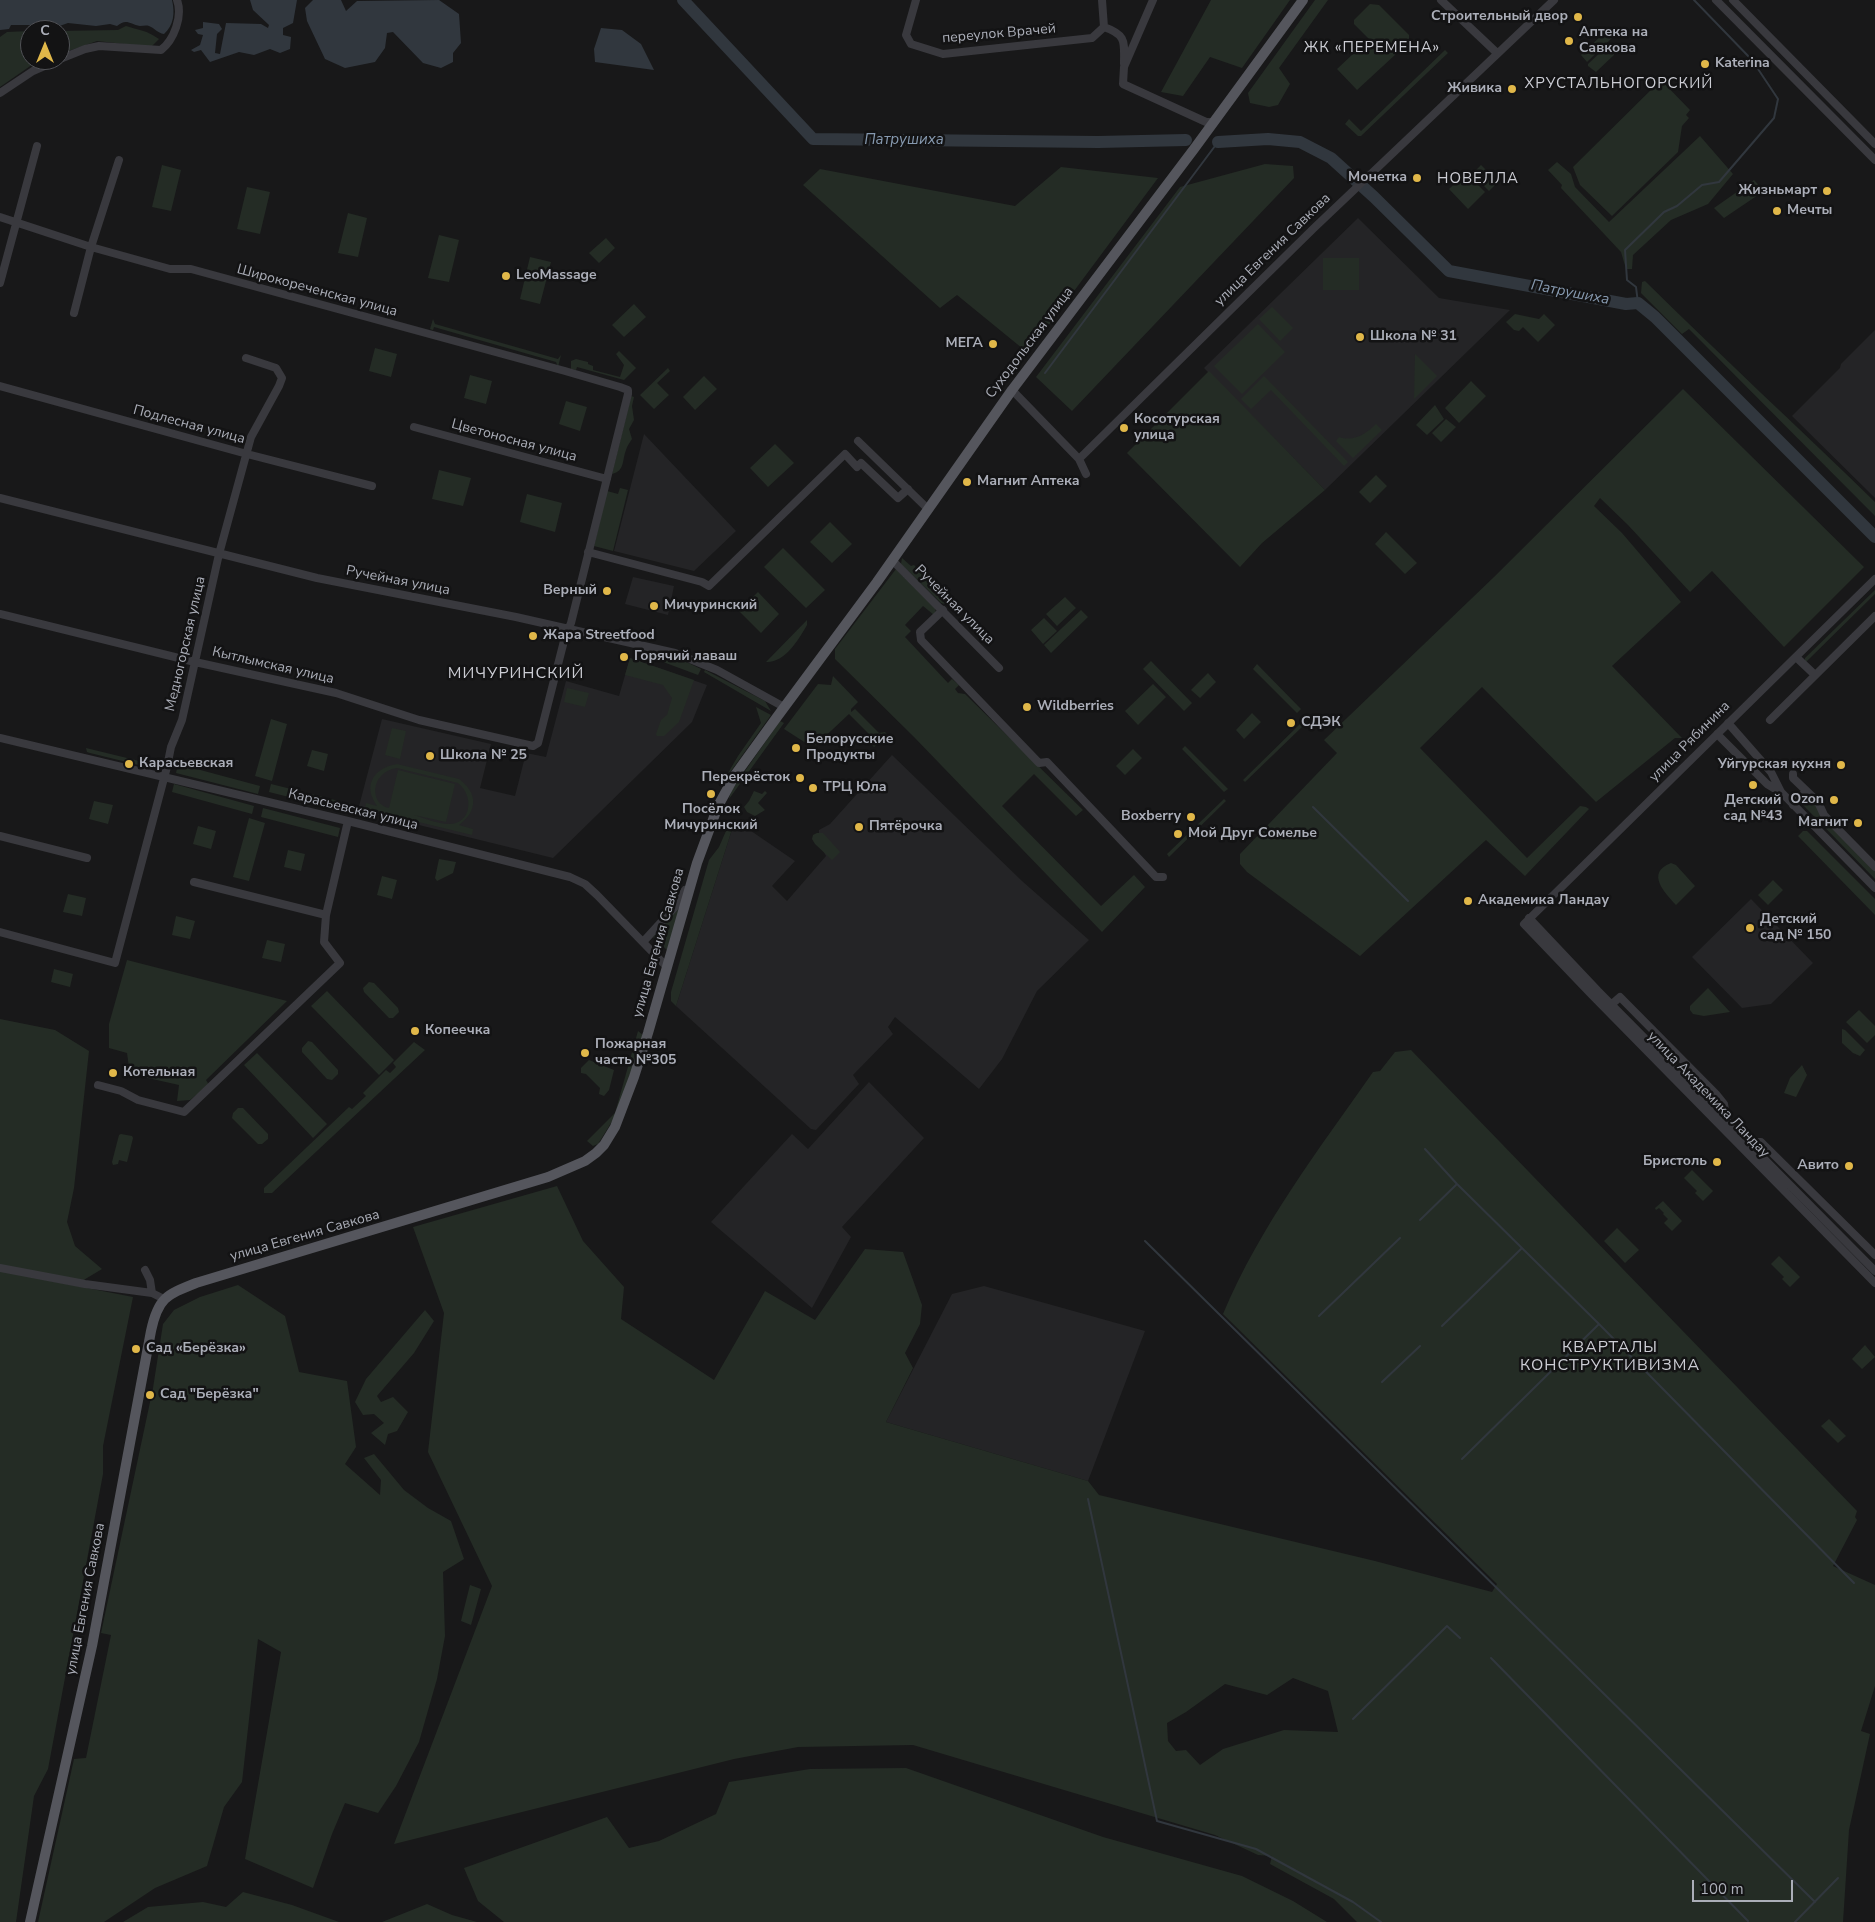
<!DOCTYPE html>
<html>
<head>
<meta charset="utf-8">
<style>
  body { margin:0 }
  #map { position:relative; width:1875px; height:1922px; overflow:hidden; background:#181819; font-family:"Nunito Sans",sans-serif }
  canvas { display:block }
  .north { position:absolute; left:20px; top:20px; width:50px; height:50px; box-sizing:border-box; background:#131314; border:1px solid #505156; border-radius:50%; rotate:0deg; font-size:14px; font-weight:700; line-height:20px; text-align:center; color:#abaeb8 }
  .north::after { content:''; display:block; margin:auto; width:18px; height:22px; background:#e0b749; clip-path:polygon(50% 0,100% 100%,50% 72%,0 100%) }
  .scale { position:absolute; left:1692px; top:1880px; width:101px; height:22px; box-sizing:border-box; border:2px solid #abaeb8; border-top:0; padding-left:6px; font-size:15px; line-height:18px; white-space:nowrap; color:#abaeb8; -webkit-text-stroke:4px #131314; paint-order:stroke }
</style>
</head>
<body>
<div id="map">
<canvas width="1875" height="1922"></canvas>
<div class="north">С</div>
<div class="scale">100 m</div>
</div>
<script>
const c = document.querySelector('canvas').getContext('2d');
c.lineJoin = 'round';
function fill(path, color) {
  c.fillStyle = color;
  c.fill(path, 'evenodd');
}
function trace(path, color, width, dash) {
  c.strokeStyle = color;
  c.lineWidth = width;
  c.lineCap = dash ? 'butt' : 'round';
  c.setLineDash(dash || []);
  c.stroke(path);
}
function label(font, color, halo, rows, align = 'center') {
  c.font = font + ' "Nunito Sans",sans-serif';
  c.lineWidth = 5;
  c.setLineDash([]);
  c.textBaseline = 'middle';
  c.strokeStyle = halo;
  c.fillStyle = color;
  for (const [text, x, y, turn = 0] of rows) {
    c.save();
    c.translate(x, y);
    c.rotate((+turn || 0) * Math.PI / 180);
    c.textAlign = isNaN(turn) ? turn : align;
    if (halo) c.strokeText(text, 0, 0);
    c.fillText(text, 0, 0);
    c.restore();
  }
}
fill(new Path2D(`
  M1358 218 1439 298 1510 310 1325 490 1204 368Z
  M1875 330V498L1792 416 1840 368 1841 364Z
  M644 434 736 531 694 571 614 551Z
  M633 577 674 586 668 615 625 604Z
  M630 658 707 685 692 722 553 858 358 810 382 719 491 744 480 788 515 796 526 753 546 757 566 681 619 696Z
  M892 755 1022 881 1089 940 1037 991 1002 1059 979 1089 895 1017 888 1027 893 1034 853 1075 859 1084 816 1130 811 1129 676 1006 735 820 795 861 772 886 787 901 826 856 819 843V830L830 824Z
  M1751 899 1813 963 1771 1004 1742 1008 1692 957Z
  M869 1082 924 1138 842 1227 851 1237 812 1308 711 1222 792 1134 808 1149Z
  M984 1286 1145 1331 1088 1481 886 1422 952 1294Z`), '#242426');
fill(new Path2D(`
  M1211 0H1290L1242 68 1210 57 1183 96 1161 92Z
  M1315 0H1328L1279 68 1290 84 1278 105 1269 107 1250 103 1248 93Z
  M1370 4 1379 5 1409 35V42L1357 90 1337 69 1369 39 1354 24V20Z
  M126 26C141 31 144 29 159 39L151 47 97 41 60 54V31L118 30Z
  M30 31V60H42L36 62 0 87V37L7 32Z
  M1606 31 1612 38 1587 62 1581 55Z
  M1608 47 1614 53V55L1596 72 1588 66V64L1605 48Z
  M1445 50 1448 53 1361 136H1358L1345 124 1349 119 1361 131Z
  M1661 80 1690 110 1686 115 1689 118 1682 126 1678 152 1612 216 1580 185 1573 167Z
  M1700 136 1733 174 1708 204 1671 220 1633 255 1632 269H1626L1621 252 1561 188 1562 185 1548 170 1557 162 1571 174 1575 187 1609 222Z
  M1265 164 1293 166 1294 178 1072 411 1036 377 1180 187Z
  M162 165 181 170 171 211 152 207Z
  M1481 165 1498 182 1489 191 1472 174Z
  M1061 167 1158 178 1028 353 957 295 940 308 803 185 820 169 1015 206Z
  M1466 173 1485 192 1468 209 1449 189Z
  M1754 180 1764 191 1724 218 1714 208Z
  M247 187 270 192 260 234 237 229Z
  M348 213 367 218 358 257 338 253Z
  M439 235 459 240 449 282 428 278Z
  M606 238 615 248 599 263 589 253Z
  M530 257 551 262 540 304 520 299Z
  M1323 258H1359V290H1323Z
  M1645 281C1721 356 1799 428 1875 502V516L1689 329 1682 334 1641 293 1642 282Z
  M634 304 646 317 624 337 612 325Z
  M1272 307 1293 328 1280 341 1259 319Z
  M1515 314 1539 319 1544 314 1555 325 1538 342 1523 327 1519 331 1514 330 1506 322Z
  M433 319 435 324 558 359 561 355 558 367 556 362 434 327 433 330 430 329Z
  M1258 324 1285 352 1242 394 1214 366Z
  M375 348 397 354 391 377 369 371Z
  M619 351 636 368 624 380 577 367 576 370 571 369V361L576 359 588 362V364L593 366V370L620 377 624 365 616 354Z
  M1415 354 1437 376 1414 399Z
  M668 368 670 371 657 383 669 395 654 409 640 395Z
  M1209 371 1325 490 1262 543 1240 567 1127 453Z
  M470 375 492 381 486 404 464 398Z
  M704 376 717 389 695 410 683 397Z
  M1264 376 1348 462 1344 466 1271 390 1251 409 1241 399Z
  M1471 381 1486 396 1459 423 1445 408Z
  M1683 389 1864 567 1784 647 1712 571 1690 592 1628 525 1600 498 1594 506 1622 533 1681 602 1612 666 1682 738H1675L1596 802 1482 687 1420 748 1527 858 1580 806 1586 807 1589 809 1525 876 1486 840 1360 956 1247 872 1240 864V854L1337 753 1324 740 1494 577Z
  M631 396 634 397 632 406 634 420 629 429 632 439C630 442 627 446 626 450 622 460 625 471 612 474Z
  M566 401 587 407 580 431 559 424Z
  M1435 405 1444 419 1427 435 1416 425Z
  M1446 419 1456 427 1441 442 1432 433Z
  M1376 424 1382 430 1353 458 1336 441 1339 437C1354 442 1366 434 1376 424Z
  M775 444 794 463 768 487 750 468Z
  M439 470 471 478 463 506 432 499Z
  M1376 475 1387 486 1370 503 1359 492Z
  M620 488 628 490 613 551 594 546 607 491 618 494Z
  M527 494 562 503 555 532 520 522Z
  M830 522 852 544 832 563 810 542Z
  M1386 532 1417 563 1405 574 1375 544Z
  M783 548 825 590 806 608 764 567Z
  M902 558 911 566 914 565 949 601 945 604 941 603 901 564Z
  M896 569 935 608 936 613 934 615 923 606 905 625 911 631 905 637 948 683 952 679 959 685 955 689 958 693 965 694 1083 810 1076 816 1034 774 1002 806 1101 906 1134 875 1145 887 1102 932 914 737 835 659V649Z
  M1875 590V594L1805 663V658Z
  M758 592 779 614 761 633 739 611Z
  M1065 597 1076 608 1057 626 1046 614Z
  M1081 610 1088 617 1051 653 1044 645Z
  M1044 618 1057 631 1043 644 1031 630Z
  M807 620V625C799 639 785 663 766 662Z
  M647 649 678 658 701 669 698 675 639 653 641 650Z
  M630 658 694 680 679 722 664 736H657L656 734 661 720 667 715 672 698 663 685 625 675Z
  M1151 661 1192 703 1184 711 1143 669Z
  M1257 664 1301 709 1297 713 1253 669Z
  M705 670 765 701 771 711 704 672Z
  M1208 673 1216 682 1200 698 1191 690Z
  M833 676 858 702 851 709V712L855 709 879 733 885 732 888 736 874 747 871 744 875 740 849 714 816 745H809L784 729 818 684 831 685Z
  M1153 684 1166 697 1138 725 1125 711Z
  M567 688 589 693 585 707 564 702Z
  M756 707 771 715 721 785 738 756 761 723Z
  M1252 713 1261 722 1244 739 1236 730Z
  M271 719 287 724 272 781 255 776Z
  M780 721 784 723 729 799 731 791Z
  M1300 724 1302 727 1245 782 1243 780Z
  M392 728 406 731 400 759 385 755Z
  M1185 746 1228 789 1224 792 1182 749Z
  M86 748 164 767 163 769 159 770 90 753 87 752Z
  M1133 749 1142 758 1125 775 1116 766Z
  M312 750 328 754 324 771 307 766Z
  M178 764 260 786 258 794 176 773Z
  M397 764 459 779C478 793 478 811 459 825L473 829 472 835 365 809 366 803 377 806C362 785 374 768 397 764ZM397 768 458 783C474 795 472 824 449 824 438 824 424 818 414 815L446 822 455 784 398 770 389 808C369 804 370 772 397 768Z
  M174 784 254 806 252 814 172 792Z
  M271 784 351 804 349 812 269 792Z
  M754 791 762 794 765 791 767 793 758 803 765 810 755 816 747 812 744 807 749 801Z
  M1806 798 1811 799 1875 870V879L1803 805V802Z
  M1224 799 1226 801 1169 857 1167 854Z
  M94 801 113 805 108 824 89 819Z
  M263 808 340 828 338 837 261 817Z
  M249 818 265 823 249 881 233 877Z
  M732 820H735L676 1006 671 1001V992L709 860 719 847 729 824Z
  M198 826 216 831 211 849 193 844Z
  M1803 831H1807L1875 899V915L1798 836Z
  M817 833H823L840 852 832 860 815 844 812 839 813 835Z
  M288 850 305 854 301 871 284 867Z
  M439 859 456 862 453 873 437 881 435 878Z
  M1671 863 1676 865 1695 886 1676 905C1665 893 1645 873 1671 863Z
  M382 876 397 880 392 899 377 895Z
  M1773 880 1783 890 1768 905 1758 895Z
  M68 894 86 898 82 916 63 912Z
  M681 906 667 950 653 937Z
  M176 916 195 921 190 939 172 935Z
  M267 940 285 944 281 962 262 958Z
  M127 960 287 1001 206 1080 209 1085 190 1100 177 1101 179 1085 130 1074 127 1053 109 1048V1024Z
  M54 969 73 974 70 987 51 982Z
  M369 982 374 983 398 1008 399 1012 393 1018H389L364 992 363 988Z
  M1708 988 1730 1012 1704 1016 1693 1014 1690 1010V1006Z
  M327 991 394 1060 379 1075 311 1006Z
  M1859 1010 1875 1026V1035L1867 1043 1846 1022Z
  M0 1019 55 1030 89 1051 74 1188 67 1222 75 1246 102 1269 82 1281 0 1265Z
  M1842 1029 1845 1030 1865 1050 1860 1056 1853 1053 1842 1043Z
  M638 1031 644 1036 616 1115 598 1144 593 1146 587 1141 615 1113Z
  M308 1041 312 1042 338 1070V1074L332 1080 327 1079 302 1052V1048Z
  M414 1042 425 1050 272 1193H264V1188L349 1107 352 1109 366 1096 363 1093 386 1070 390 1073 396 1067 393 1063Z
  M1411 1050 1857 1511 1855 1517 1857 1520 1833 1566 1875 1585V1686L1861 1731 1870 1734 1849 1830 1843 1922H1357L1334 1899 1270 1864 1272 1856 1258 1855 1215 1835 913 1745 798 1747 734 1759 394 1844 492 1586 428 1452 444 1313 413 1227 557 1186 583 1241 624 1287 621 1319 714 1380 765 1291 815 1320 865 1249 903 1252 922 1305 920 1324 905 1353 913 1368 886 1422 1088 1481 1099 1495 1375 1561 1492 1592 1497 1584 1223 1314C1260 1226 1319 1149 1373 1072L1380 1071 1395 1052ZM1293 1678 1328 1691 1338 1732 1284 1730 1223 1749 1200 1765 1186 1750 1176 1751 1168 1741 1167 1723 1186 1712 1225 1684 1267 1695Z
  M257 1053 327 1124 313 1138 244 1065Z
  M589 1060 614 1070 609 1090 604 1096 599 1094 600 1088 586 1074 581 1073V1068Z
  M1802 1065 1807 1075 1796 1097 1784 1093 1790 1078Z
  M238 1108H243L268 1134V1139L262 1144H258L232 1118 233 1113Z
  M121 1134 132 1136 133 1138 127 1162 119 1160 118 1164 113 1165 112 1162 119 1135Z
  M1692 1170 1713 1191 1703 1201 1695 1193 1697 1191 1684 1178Z
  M1663 1201 1682 1221 1672 1231 1664 1223 1668 1219 1663 1214 1664 1213 1659 1208 1656 1210 1655 1208Z
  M1617 1228 1639 1250 1625 1263 1604 1241Z
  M1779 1256 1800 1277 1790 1287 1782 1279 1784 1277 1771 1264Z
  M0 1271 133 1297 103 1446V1474L48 1769 34 1796 16 1922H0Z
  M238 1285 285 1316 299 1372 347 1381 356 1447 345 1464 380 1495 381 1480 364 1458 374 1454 404 1490 428 1508 451 1521 464 1559 443 1572 445 1636 437 1679 419 1742 396 1786 378 1813 345 1803 332 1834 313 1888 245 1859 281 1652 258 1639 242 1782 224 1807 207 1866 155 1888 104 1922H38L74 1759 86 1758 111 1635 101 1633 153 1388 163 1324 174 1310 200 1297Z
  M425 1310 434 1321 414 1353 377 1396 381 1402 393 1397 408 1412 397 1431 388 1434 385 1445 371 1433 384 1423 374 1414 363 1415 355 1402 366 1379Z
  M1865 1345 1875 1357 1862 1369 1852 1359Z
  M1829 1419 1846 1436 1838 1443 1821 1426Z
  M470 1585 481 1589 471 1625 461 1621Z
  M906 1768 1103 1837 1242 1876 1293 1901 1327 1922H504L478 1901 464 1868 607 1817 629 1848 659 1841 716 1814 729 1782 810 1769Z
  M243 1892 292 1905 339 1922H123L148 1907 203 1902 226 1907Z
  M427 1904 452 1915 477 1922H382Z`), '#242c25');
fill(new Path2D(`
  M0 0H172C175 13 174 25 164 34 157 33 155 28 149 26 146 25 143 26 140 26 130 24 126 18 117 26L110 24 96 26 68 23 51 29 43 25H11L9 29 0 30Z
  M250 0H297L293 23 283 28V35L291 37 290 49 280 53 270 49 254 55 239 52 210 62 201 50 194 52 191 50 200 45 203 35 198 34 195 30 203 28V22L219 24 222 29 217 34 215 53 220 54 226 23 261 24 268 28 269 25 253 10Z
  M313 0H341L346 11 357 1 439 0 459 14 461 43 453 53V62L441 68 423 63 393 32 387 33 385 48 375 62 345 68 325 59 307 21 305 8Z
  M601 28 622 30 641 44 654 70 595 62 594 49Z`), '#31373e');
trace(new Path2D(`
  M1638 303 1636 287 1627 280 1625 250 1664 212 1677 206 1702 185 1719 182 1774 118 1778 99 1752 60 1694 0
  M1045 373 1218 142
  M1313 807 1408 901
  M1425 1149 1457 1184 1599 1324 1854 1583
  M1420 1220 1457 1184
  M1145 1241 1815 1902
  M1319 1316 1400 1238
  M1442 1326 1522 1248
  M1382 1382 1420 1346
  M1462 1459 1599 1324
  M1088 1499 1157 1821 1256 1849 1353 1902 1381 1922
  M1491 1658 1748 1921
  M1353 1719 1447 1626 1460 1638
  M1795 1922 1838 1878`), '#31373e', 2);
trace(new Path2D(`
  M683 0 813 139 1098 142 1186 140
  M1218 142 1268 139 1300 142 1331 158 1374 197 1449 271 1626 304 1638 303 1655 317 1875 537`), '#31373e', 12);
trace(new Path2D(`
  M916 0 906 35 911 44 943 54 1092 38 1104 27
  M1102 0 1104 27C1127 35 1124 42 1124 64
  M1153 0 1124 67 1123 84 1206 122H1213
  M1441 0 1497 53
  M1716 0 1875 160
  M1733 0 1875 144
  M60 59 85 49 99 46 161 50C174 40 183 16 177 0
  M0 93 33 71 58 60
  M0 217 91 247 170 269H191L565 371 620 387 628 390V394L571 623 565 637 538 743 533 746 419 720 336 693 195 662 0 614
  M0 283 37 146
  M74 313 91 247 119 160
  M0 386 247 454 372 486
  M1012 390 1079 459 1086 474
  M414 427 607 479
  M858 441 928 509
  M1079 459 1314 228 1554 0
  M0 498 317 578 516 617 675 653 717 670 784 707
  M588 552 702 582 709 586 845 454 857 467 861 463 898 498 908 489
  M892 560 999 668
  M1875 579 1524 924 1591 994 1875 1283
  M943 610 920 632 921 640 1039 763 1047 762 1156 877H1163
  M1796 657 1815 675
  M1770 720 1875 616
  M1728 723 1771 772 1781 792
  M1717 734 1767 784 1782 793 1875 888
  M0 738 348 821 570 877 585 884 597 895 667 967
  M1793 774V778L1818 802 1824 815 1875 867
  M1793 805 1806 791
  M0 836 87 858
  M194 882 326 915
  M1529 918 1598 991 1875 1271
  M0 932 115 963 167 767 171 747 182 720 219 554 251 437 279 386 282 378 276 368 246 358
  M643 942 675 907 685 890
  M1612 1004 1620 997 1716 1094 1724 1104 1727 1121
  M98 1085 121 1091 138 1100 184 1112 340 963 324 942 326 915 348 821
  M1748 1142H1761L1875 1255
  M0 1268 85 1284 152 1293 164 1299
  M145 1270 150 1280 152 1293`), '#39393e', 8);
trace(new Path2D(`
  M30 1922 92 1646 151 1331C158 1298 166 1295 196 1283L548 1177 585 1161 596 1153 604 1145 615 1127 634 1077 648 1033 697 863 718 806 735 775 777 717 877 582 1012 390 1194 149 1303 0`), '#55565d', 10);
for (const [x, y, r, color] of [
  [1578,17,5,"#e0b749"],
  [1569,41,5,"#e0b749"],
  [1705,64,5,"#e0b749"],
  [1512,89,5,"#e0b749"],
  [1417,178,5,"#e0b749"],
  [1827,191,5,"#e0b749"],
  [1777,211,5,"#e0b749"],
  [506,276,5,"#e0b749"],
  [1360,337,5,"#e0b749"],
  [993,344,5,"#e0b749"],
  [1124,428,5,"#e0b749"],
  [967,482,5,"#e0b749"],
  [607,591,5,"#e0b749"],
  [654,606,5,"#e0b749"],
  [533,636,5,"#e0b749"],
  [624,657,5,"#e0b749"],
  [1027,707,5,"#e0b749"],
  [1291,723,5,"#e0b749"],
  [796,748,5,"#e0b749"],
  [430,756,5,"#e0b749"],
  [129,764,5,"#e0b749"],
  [1841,765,5,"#e0b749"],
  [800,778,5,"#e0b749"],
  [1753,785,5,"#e0b749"],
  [813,788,5,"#e0b749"],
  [711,794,5,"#e0b749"],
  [1834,800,5,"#e0b749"],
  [1191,817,5,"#e0b749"],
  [1858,823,5,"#e0b749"],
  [859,827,5,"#e0b749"],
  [1178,834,5,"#e0b749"],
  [1468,901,5,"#e0b749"],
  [1750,928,5,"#e0b749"],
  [415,1031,5,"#e0b749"],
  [585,1053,5,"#e0b749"],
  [113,1073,5,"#e0b749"],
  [1717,1162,5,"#e0b749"],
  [1849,1166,5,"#e0b749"],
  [136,1349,5,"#e0b749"],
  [150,1395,5,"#e0b749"]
]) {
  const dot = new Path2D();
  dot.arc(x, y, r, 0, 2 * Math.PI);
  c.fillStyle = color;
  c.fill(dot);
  trace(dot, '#131314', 2);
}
label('bold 14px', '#abaeb8', '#131314', [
  ["Строительный двор",1568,17,"right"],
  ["Аптека на",1579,33],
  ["Савкова",1579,49],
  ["Katerina",1715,64],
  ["Живика",1502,89,"right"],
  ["Монетка",1407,178,"right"],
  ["Жизньмарт",1817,191,"right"],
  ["Мечты",1787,211],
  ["LeoMassage",516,276],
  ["Школа № 31",1370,337],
  ["МЕГА",983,344,"right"],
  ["Косотурская",1134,420],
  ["улица",1134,436],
  ["Магнит Аптека",977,482],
  ["Верный",597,591,"right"],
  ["Мичуринский",664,606],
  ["Жара Streetfood",543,636],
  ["Горячий лаваш",634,657],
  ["Wildberries",1037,707],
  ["СДЭК",1301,723],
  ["Белорусские",806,740],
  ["Продукты",806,756],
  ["Школа № 25",440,756],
  ["Карасьевская",139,764],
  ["Уйгурская кухня",1831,765,"right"],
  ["Перекрёсток",790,778,"right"],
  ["ТРЦ Юла",823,788],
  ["Ozon",1824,800,"right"],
  ["Детский",1753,801,"center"],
  ["сад №43",1753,817,"center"],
  ["Посёлок",711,810,"center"],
  ["Мичуринский",711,826,"center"],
  ["Boxberry",1181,817,"right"],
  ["Магнит",1848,823,"right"],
  ["Пятёрочка",869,827],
  ["Мой Друг Сомелье",1188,834],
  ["Академика Ландау",1478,901],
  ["Детский",1760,920],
  ["сад № 150",1760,936],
  ["Копеечка",425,1031],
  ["Пожарная",595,1045],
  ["часть №305",595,1061],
  ["Котельная",123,1073],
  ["Бристоль",1707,1162,"right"],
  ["Авито",1839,1166,"right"],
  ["Сад «Берёзка»",146,1349],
  ["Сад \"Берёзка\"",160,1395]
], 'left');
label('14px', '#abaeb8', '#131314', [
  ["переулок Врачей",999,34,-5],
  ["улица Евгения Савкова",1273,250,-44],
  ["Широкореченская улица",317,291,15],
  ["Суходольская улица",1030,343,-53],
  ["Подлесная улица",189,425,15],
  ["Цветоносная улица",514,441,15],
  ["Ручейная улица",398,581,11],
  ["Ручейная улица",954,605,45],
  ["Медногорская улица",186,644,-77],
  ["Кытлымская улица",273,666,13],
  ["улица Рябинина",1690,742,-45],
  ["Карасьевская улица",353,810,14],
  ["улица Евгения Савкова",659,943,-74],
  ["улица Академика Ландау",1708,1095,46],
  ["улица Евгения Савкова",305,1236,-16],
  ["улица Евгения Савкова",86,1599,-79]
]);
c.letterSpacing = '1px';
label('15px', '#cccdd4', '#131314', [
  ["ЖК «ПЕРЕМЕНА»",1372,48],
  ["ХРУСТАЛЬНОГОРСКИЙ",1619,84],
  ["НОВЕЛЛА",1478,179]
]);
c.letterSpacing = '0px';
label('italic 15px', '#8699af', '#131314', [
  ["Патрушиха",904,140],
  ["Патрушиха",1570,293,11]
]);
c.letterSpacing = '1px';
label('16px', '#cccdd4', '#131314', [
  ["МИЧУРИНСКИЙ",516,674],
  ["КВАРТАЛЫ",1610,1348],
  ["КОНСТРУКТИВИЗМА",1610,1366]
]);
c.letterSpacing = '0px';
</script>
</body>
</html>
